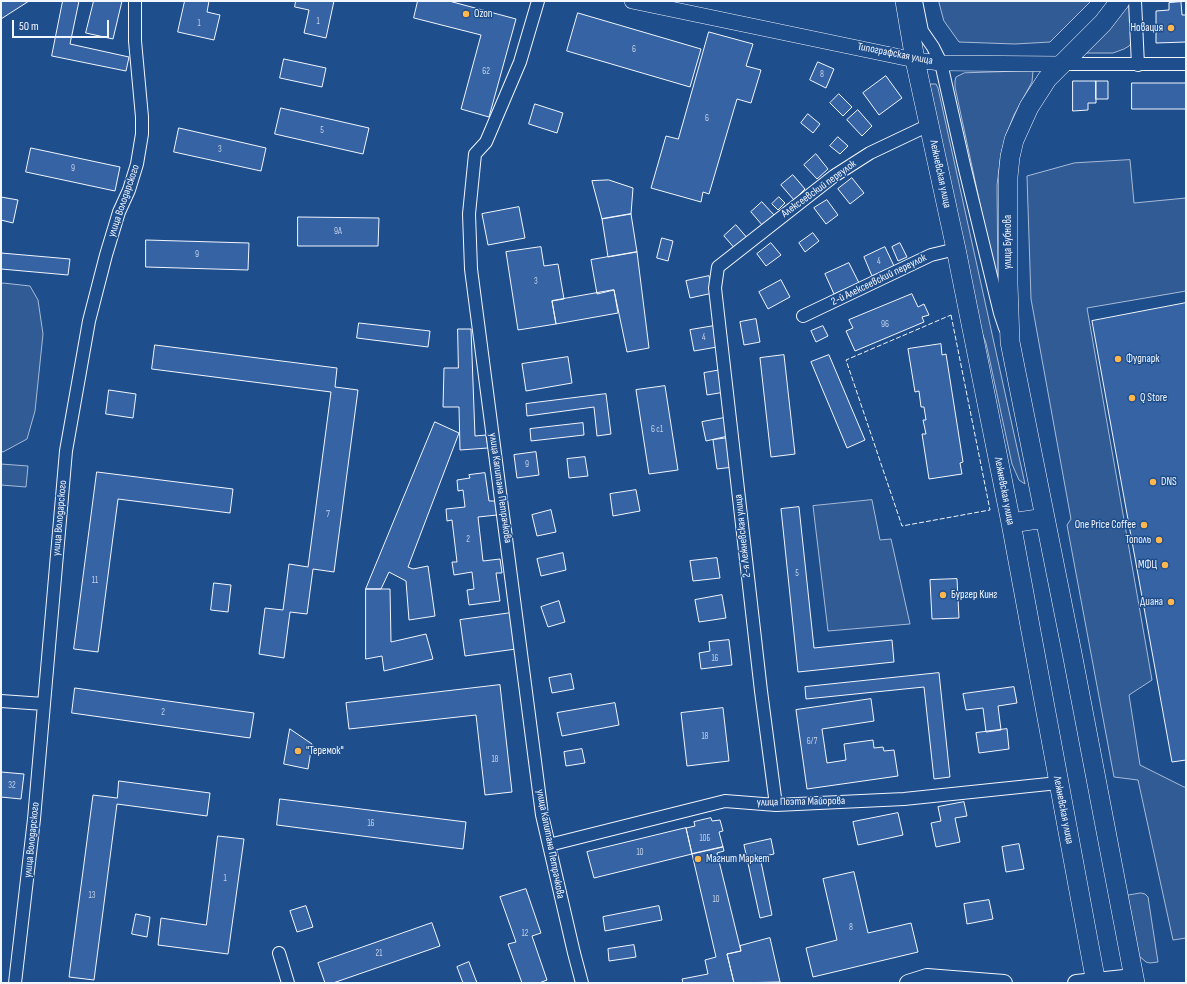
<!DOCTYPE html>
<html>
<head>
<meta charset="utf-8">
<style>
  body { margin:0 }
  #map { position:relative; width:1187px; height:984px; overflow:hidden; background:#1f4e8c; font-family:"Sofia Sans Condensed",sans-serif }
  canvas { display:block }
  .frame { position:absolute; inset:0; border:2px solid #f2f6ff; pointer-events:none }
  .scale { position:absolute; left:12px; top:20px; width:97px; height:18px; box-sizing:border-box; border:2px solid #f2f6ff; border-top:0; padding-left:5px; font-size:12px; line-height:14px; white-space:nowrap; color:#f2f6ff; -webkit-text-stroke:3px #1f4e8c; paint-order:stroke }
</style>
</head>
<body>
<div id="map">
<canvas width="1187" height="984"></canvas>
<div class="frame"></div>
<div class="scale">50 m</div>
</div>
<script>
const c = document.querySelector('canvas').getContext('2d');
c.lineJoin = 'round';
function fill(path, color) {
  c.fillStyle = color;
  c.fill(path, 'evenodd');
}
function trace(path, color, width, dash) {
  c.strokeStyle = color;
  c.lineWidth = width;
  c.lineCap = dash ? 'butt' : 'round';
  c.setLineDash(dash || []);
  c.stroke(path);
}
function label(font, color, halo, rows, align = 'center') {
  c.font = font + ' "Sofia Sans Condensed",sans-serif';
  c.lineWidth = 3;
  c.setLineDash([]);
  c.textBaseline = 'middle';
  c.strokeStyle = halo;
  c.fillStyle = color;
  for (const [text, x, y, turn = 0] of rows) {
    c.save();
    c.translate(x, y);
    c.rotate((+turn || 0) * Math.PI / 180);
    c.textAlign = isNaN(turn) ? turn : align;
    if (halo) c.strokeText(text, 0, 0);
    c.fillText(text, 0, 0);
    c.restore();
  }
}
const built = new Path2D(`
  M939 1H1091L1050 42 1015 44 959 42 944 21Z
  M1130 1 1133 41 1129 46 1124 49 1113 53H1084Z
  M1033 71 1032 82 1014 115 1006 135 1001 154 997 185 998 288 955 87V81L956 77 964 73Z
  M931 84H936L938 88 1025 484 1019 480 1012 464 986 343 973 309 930 86Z
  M1130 160 1134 203 1186 198V291L1087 308 1152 680 1129 695 1140 765 1184 787H1186V938L1173 940 1138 780 1114 777 1067 525 1071 519 1031 299 1027 176 1074 163Z
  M3 283 30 286 38 300 43 334 35 411 27 439 3 452 1 451V285Z
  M1 464 28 466 26 487 1 485Z
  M872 500 880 540 891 539 910 624 828 631 813 506Z
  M1141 893 1145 894 1148 897 1158 962 1150 963 1146 962 1138 955 1125 896Z`);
fill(built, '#305b95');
trace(built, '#a8bbd7', 1);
const building = new Path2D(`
  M1 1H29L1 19Z
  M63 1H79L70 44 129 57 126 71 52 56Z
  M94 1H122L113 39 86 33Z
  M185 1H209L207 12 220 15 214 40 178 32Z
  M296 1H334L326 38 304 33 309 10 295 7Z
  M418 1H449L516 19 489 117 461 109 481 35 414 18Z
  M1181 2 1182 15H1186V42L1156 43V11L1169 10V3Z
  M578 13 701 49 690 87 567 51Z
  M709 32 753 44 746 66 761 70 751 103 737 99 709 194 703 192 701 202 651 188 666 136 678 139Z
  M284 59 326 68 322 87 280 78Z
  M818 62 834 69 826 88 810 80Z
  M886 76 902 98 879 115 863 93Z
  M1073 81H1096V103H1088V110L1073 111Z
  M1096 81H1108V99H1096Z
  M1132 83H1186V109H1132Z
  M839 94 852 107 843 116 830 103Z
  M535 104 563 113 557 133 529 124Z
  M281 108 369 128 363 154 275 134Z
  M858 110 872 126 862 136 847 120Z
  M808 114 820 124 813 133 801 123Z
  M179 128 266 148 261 171 174 152Z
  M838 137 848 146 840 154 830 146Z
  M31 148 120 167 115 191 26 172Z
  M816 154 828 169 817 179 804 165Z
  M793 175 805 189 794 200 781 185Z
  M852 178 864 193 850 204 838 189Z
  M609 180 633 188 631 214 602 219 592 181Z
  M1 197 18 200 13 223 1 220Z
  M779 197 785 203 778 210 772 204Z
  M827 200 838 215 826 224 814 208Z
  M762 202 775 216 763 226 751 212Z
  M519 207 525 238 488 245 482 214Z
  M631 214 637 252 608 257 602 219Z
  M298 217 379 218 378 246H298Z
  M736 225 749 240 737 251 724 236Z
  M813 233 819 241 805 252 799 243Z
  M662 238 673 241 668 261 657 258Z
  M146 240 249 243 248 270 146 267Z
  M771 243 781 255 766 266 757 254Z
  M900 243 907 257 898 261 892 247Z
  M541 247 544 266 558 264 564 299 552 301 556 324 518 330 506 252Z
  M885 247 894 266 872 276 864 257Z
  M637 252 649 348 627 352 614 290 597 294 591 260Z
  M1 253 70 259 68 275 1 269Z
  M849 263 859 283 834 294 825 274Z
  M709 276 713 293 690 298 686 281Z
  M781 280 790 297 768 309 759 292Z
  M614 290 618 313 556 324 552 301Z
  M912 294 918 307 924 304 929 315 922 317 924 322 855 351 846 331 853 328 849 320Z
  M1186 303V760L1172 762 1092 321Z
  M756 319 760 342 744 345 740 322Z
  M359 323 430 331 428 347 357 338Z
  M714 326 717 347 694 351 690 330Z
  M823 326 828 336 816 342 811 331Z
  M458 329H471L475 436 486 435 488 448 460 450 459 407H443L444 368H458Z
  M941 344 942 355 946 354 963 462 960 463 962 474 929 479 922 434H926L923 420H926L924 407H921L919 391 915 392 908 349Z
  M155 345 337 368 335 387 358 390 334 572 313 569 307 614 290 612 284 658 259 654 265 608 283 610 289 564 308 567 331 392 152 369Z
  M784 355 795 454 771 457 760 358Z
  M829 355 865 440 847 448 811 362Z
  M568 357 572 383 526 391 522 364Z
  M721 370 725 392 707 395 704 373Z
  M665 386 678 470 649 474 636 390Z
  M109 390 136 394 133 418 106 414Z
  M606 394 611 434 597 436 594 407 527 416 526 404Z
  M724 418 728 436 706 441 702 422Z
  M435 422 459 433 408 567 413 569 428 566 435 616 409 620 406 581 389 572 381 589H366Z
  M583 423 584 435 531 441 530 429Z
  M728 438 733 467 717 469 713 440Z
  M536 452 539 475 517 478 514 455Z
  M585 457 588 476 569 478 567 459Z
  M97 472 233 489 230 513 118 499 98 652 74 649Z
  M485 473 489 501H495L497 515 478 517 483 561 500 559 502 573H496L500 601 469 605 467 590 474 589 472 572 454 575 452 562H457L452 520 447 521 446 509 465 507 463 490 458 491 457 480 470 478 469 475Z
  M636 490 640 511 613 516 610 494Z
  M799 507 814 648 892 640 894 662 798 672 781 509Z
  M551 510 556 532 537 536 532 515Z
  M563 553 566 570 541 576 537 559Z
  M717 558 720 578 693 581 690 561Z
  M957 579 959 618 932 619 930 580Z
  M214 583 231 585 228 612 211 610Z
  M366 589H390L391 642 426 634 433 659 384 671 382 656 366 659Z
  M722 595 726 618 699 622 695 600Z
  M559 601 565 622 548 627 541 607Z
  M511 613 516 649 465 656 460 620Z
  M729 640 732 665 701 669 699 653 710 651 709 642Z
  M939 673 950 777 934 779 924 687 806 699 805 687Z
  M571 674 574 689 552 693 549 678Z
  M500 685 512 792 485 795 476 715 349 729 346 703Z
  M1014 687 1017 703 998 706 1001 730 986 732 983 708 966 710 963 694Z
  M75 688 254 713 250 738 72 713Z
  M871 699 874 721 822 729 827 763 846 760 844 744 873 740 874 748 883 747 884 751 894 750 898 776 807 789 796 710Z
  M615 703 619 725 562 736 557 713Z
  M723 708 729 761 687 766 681 713Z
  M290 729 312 744 308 769 284 764Z
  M1007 729 1009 749 979 753 976 733Z
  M582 749 585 763 566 766 564 752Z
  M1 772 24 774 21 799 1 797Z
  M119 781 210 793 207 816 117 804 94 980 69 977 93 795 117 798Z
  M280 799 466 822 463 849 277 825Z
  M964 802 967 816 955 818 960 842 936 847 931 823 941 821 938 807Z
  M898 813 903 835 858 845 853 822Z
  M711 818 712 821 720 820 723 831 719 832 723 847 692 854 686 828 695 826 694 822Z
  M686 828 692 854 594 878 587 852Z
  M218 836 244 839 228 954 158 945 161 918 206 925Z
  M771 839 774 854 760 857 772 915 760 918 744 845Z
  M1019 844 1024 869 1006 872 1002 847Z
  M723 847 724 851 717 853 741 951 727 954 734 983H683L682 979 708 974 705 960 716 957 692 854Z
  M854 872 868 933 911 923 918 952 813 977 806 948 837 940 823 879Z
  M526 889 541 933 532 936 547 980 539 983H522L508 944 516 942 500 897Z
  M989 900 993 919 967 924 964 904Z
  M306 906 313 927 297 932 290 911Z
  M659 906 662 920 605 931 603 917Z
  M136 914 150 917 147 937 132 934Z
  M432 923 440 946 333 983H325L318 963Z
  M770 938 780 982 734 983 727 954 741 951 740 946Z
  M634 945 636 957 609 961 608 949Z
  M469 962 477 983H463L457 967Z`);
fill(building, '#3563a3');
trace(building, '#f2f6ff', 1);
const minor = new Path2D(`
  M538 1 520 62 486 142 475 154 469 214 471 269 542 815 574 953 582 983
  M916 1 922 31 933 47 941 63 964 165 1000 313 1005 328
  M1135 1 1138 65
  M1060 64H1186
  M803 316 931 255 956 249
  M1 701 44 704
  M776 805 761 691 715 288 718 267 834 176 870 153 929 125
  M549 845 725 801 776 805 904 799 1058 783
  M279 953 288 983
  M15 983 34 819 66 451 89 321 106 255 119 212 129 190 137 164 142 134V117L135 41V1`);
const tertiary = new Path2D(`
  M632 1 915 60 941 63 1060 64`);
const secondary = new Path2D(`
  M908 983 927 977 1004 983
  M1076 983 1134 977`);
const trunk = new Path2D(`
  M905 1 915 60 956 249 1011 523 1096 983
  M1120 1 1103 23 1047 79 1029 107 1014 140 1010 157 1008 177V284L1010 342 1072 653 1135 983
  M1011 523 1045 518`);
trace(minor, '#f2f6ff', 14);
trace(tertiary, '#f2f6ff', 16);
trace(secondary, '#f2f6ff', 18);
trace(trunk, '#f2f6ff', 20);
trace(minor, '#1f4e8c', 12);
trace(tertiary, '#1f4e8c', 15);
trace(secondary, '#1f4e8c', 16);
trace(trunk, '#1f4e8c', 19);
trace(new Path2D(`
  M951 315 990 510 902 526 846 360Z`), '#f2f6ff', 1, [5, 2]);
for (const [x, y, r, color] of [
  [466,14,4,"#ffb74d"],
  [1171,28,4,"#ffb74d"],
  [1118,359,4,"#ffb74d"],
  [1132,398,4,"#ffb74d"],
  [1153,482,4,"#ffb74d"],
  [1144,525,4,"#ffb74d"],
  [1159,540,4,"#ffb74d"],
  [1165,565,4,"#ffb74d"],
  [943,595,4,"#ffb74d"],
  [1171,602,4,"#ffb74d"],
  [298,751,4,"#ffb74d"],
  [698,859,4,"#ffb74d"]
]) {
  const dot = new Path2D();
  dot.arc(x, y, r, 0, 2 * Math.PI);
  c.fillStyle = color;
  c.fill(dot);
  trace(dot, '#1f4e8c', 1.5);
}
label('9px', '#c3d1e8', null, [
  ["1",318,22],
  ["1",199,24],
  ["6",634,50],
  ["62",486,72],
  ["8",822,75],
  ["6",707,119],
  ["5",322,131],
  ["3",220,150],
  ["9",73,169],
  ["9А",338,232],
  ["9",197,255],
  ["4",879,262],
  ["3",536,282],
  ["96",885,325],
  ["4",704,338],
  ["6 c1",657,430],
  ["9",527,465],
  ["7",328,515],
  ["2",468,540],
  ["5",797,574],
  ["11",95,581],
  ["16",715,659],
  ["2",163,713],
  ["18",705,737],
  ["6/7",812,742],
  ["18",495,760],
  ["32",12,786],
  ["16",371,824],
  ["10Б",705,839],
  ["10",640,853],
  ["1",225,879],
  ["13",92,896],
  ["10",716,900],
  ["8",851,928],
  ["12",525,934],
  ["21",379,954]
]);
label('11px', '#f2f6ff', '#1f4e8c', [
  ["Ozon",474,14],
  ["Новация",1163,28,"right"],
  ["Фудпарк",1126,359],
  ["Q Store",1140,398],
  ["DNS",1161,482],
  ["One Price Coffee",1136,525,"right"],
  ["Тополь",1151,540,"right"],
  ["МФЦ",1157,565,"right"],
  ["Бургер Кинг",951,595],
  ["Диана",1163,602,"right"],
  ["\"Теремок\"",306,751],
  ["Магнит Маркет",706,859]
], 'left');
label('11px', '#f2f6ff', '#1f4e8c', [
  ["Типографская улица",895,54,11],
  ["Лежневская улица",940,174,78],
  ["Алексеевский переулок",819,189,-36],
  ["улица Володарского",124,201,-71],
  ["улица Бубнова",1008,242,-90],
  ["2-й Алексеевский переулок",879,280,-26],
  ["улица Капитана Петрачкова",500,488,82],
  ["Лежневская улица",1004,491,79],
  ["улица Володарского",60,518,-85],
  ["2-я Лежневская улица",743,536,-96],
  ["улица Поэта Майорова",801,802,-1],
  ["Лежневская улица",1063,810,79],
  ["улица Володарского",32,840,-84],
  ["улица Капитана Петрачкова",550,844,79]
]);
</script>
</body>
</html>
